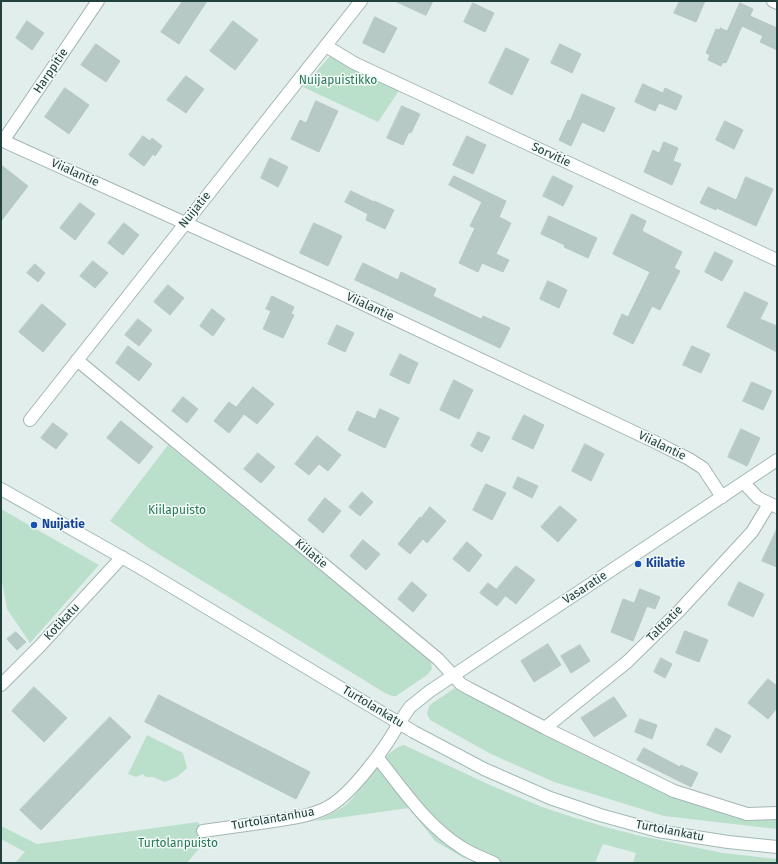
<!DOCTYPE html>
<html>
<head>
<meta charset="utf-8">
<style>
  body { margin:0 }
  #map { position:relative; width:778px; height:864px; overflow:hidden; background:#e2eeeb; font-family:"Fira Sans",sans-serif }
  canvas { display:block }
  .frame { position:absolute; inset:0; border:2px solid #21403e; pointer-events:none }
</style>
</head>
<body>
<div id="map">
<canvas width="778" height="864"></canvas>
<div class="frame"></div>
</div>
<script>
const c = document.querySelector('canvas').getContext('2d');
c.lineJoin = 'round';
function fill(path, color) {
  c.fillStyle = color;
  c.fill(path, 'evenodd');
}
function trace(path, color, width, dash) {
  c.strokeStyle = color;
  c.lineWidth = width;
  c.lineCap = dash ? 'butt' : 'round';
  c.setLineDash(dash || []);
  c.stroke(path);
}
function label(font, color, halo, rows, align = 'center') {
  c.font = font + ' "Fira Sans",sans-serif';
  c.lineWidth = 3;
  c.setLineDash([]);
  c.textBaseline = 'middle';
  c.strokeStyle = halo;
  c.fillStyle = color;
  for (const [text, x, y, turn = 0] of rows) {
    c.save();
    c.translate(x, y);
    c.rotate((+turn || 0) * Math.PI / 180);
    c.textAlign = isNaN(turn) ? turn : align;
    if (halo) c.strokeText(text, 0, 0);
    c.fillText(text, 0, 0);
    c.restore();
  }
}
fill(new Path2D(`
  M330 56 400 89 378 122 303 87Z
  M168 445 431 662 432 669 427 675 396 696H392L385 693 152 550 110 521Z
  M1 509 99 565 30 643 7 609 1 576Z
  M455 688 546 734 672 796 777 818V829L664 816 554 782 491 754 430 720 427 714 429 706 431 704Z
  M147 735 183 753 187 768 177 777 165 782 153 777H146L143 774 136 777 128 774Z
  M404 745 490 785 542 807 572 817 609 828 641 836 723 853 777 859V863H633L636 853 603 844 595 863H478L462 857 435 841 409 808 316 821C325 816 341 810 348 803 363 789 384 749 404 745Z
  M198 822 209 837 187 863H15L25 852 1 839V826L37 844Z`), '#bae0cc');
const building = new Path2D(`
  M183 1H207L179 44 161 32Z
  M395 1H433L426 15Z
  M680 1H705L696 22 674 13Z
  M473 3 494 13 485 32 464 22Z
  M740 3 753 9 750 16 777 28V50L760 42 763 36 742 26 726 63 723 62 721 66 708 60 710 55 706 53 716 29 720 30V28L727 31Z
  M375 17 397 28 384 53 363 43Z
  M27 21 44 33 32 50 16 38Z
  M233 21 258 40 235 70 210 51Z
  M96 44 120 61 106 82 81 65Z
  M560 44 581 54 572 73 551 63Z
  M506 48 529 59 512 95 489 83Z
  M186 76 204 89 186 113 167 100Z
  M643 84 663 93 665 88 682 96 676 110 659 103 655 111 635 102Z
  M65 88 89 105 69 134 45 117Z
  M582 94 615 108 604 132 582 122 571 146 559 140 568 120 570 121Z
  M316 101 338 111 319 152 291 139 300 120 306 123Z
  M402 106 420 114 411 133 409 132 403 145 387 138Z
  M725 121 743 130 734 149 716 140Z
  M143 136 150 141 152 138 162 146 155 156 153 154 144 166 129 155Z
  M467 136 486 145 473 174 453 165Z
  M664 142 678 148 673 161 681 164 672 185 644 172 653 150 659 153Z
  M270 158 288 167 278 187 261 178Z
  M1 165 28 186 1 221Z
  M454 176 506 201 499 217 511 223 496 254 509 260 503 272 482 263 478 272 459 263 475 228 470 226 482 202 449 185Z
  M553 176 573 186 563 206 543 196Z
  M746 177 773 189 756 226 717 208 716 210 700 203 708 187 736 200Z
  M351 191 374 202V201L394 210 385 229 366 220 368 214 345 202Z
  M80 203 95 214 75 240 60 228Z
  M632 214 646 221 642 231 682 252 674 268 680 271 660 310 652 306 633 344 613 334 622 314 628 317 650 272 613 254Z
  M549 216 597 238 588 258 564 247 565 245 541 234Z
  M124 223 139 235 123 255 108 243Z
  M314 223 342 236 328 266 300 253Z
  M715 252 733 261 722 281 705 272Z
  M93 261 108 273 95 288 80 276Z
  M363 263 398 280 401 272 436 289 433 296 481 319 483 316 510 328 500 348 355 280Z
  M35 264 45 273 38 282 27 273Z
  M548 281 567 290 559 308 540 299Z
  M168 285 184 298 170 315 154 302Z
  M745 292 768 303 760 319 777 326V352L727 327Z
  M272 296 294 307 291 314 294 315 283 338 263 329 271 311 266 309Z
  M42 304 66 324 43 352 19 332Z
  M212 309 225 319 213 336 200 326Z
  M138 319 152 330 139 346 125 335Z
  M337 325 354 333 345 352 328 344Z
  M128 346 152 364 139 381 116 363Z
  M692 346 710 354 701 373 683 365Z
  M400 354 418 363 409 384 390 375Z
  M454 380 473 390 459 419 440 410Z
  M752 382 772 391 763 410 743 401Z
  M253 387 274 404 257 424 244 414 229 433 214 421 229 402 236 407Z
  M183 397 198 409 187 423 172 411Z
  M380 409 399 418 385 448 348 430 357 411 375 419Z
  M524 415 544 425 533 449 512 439Z
  M121 421 153 447 139 464 107 438Z
  M53 423 68 434 56 449 41 438Z
  M741 429 760 438 747 466 728 457Z
  M478 432 490 437 482 452 471 446Z
  M317 436 341 455 328 471 319 464 309 475 295 464Z
  M585 444 604 454 591 481 572 471Z
  M258 453 275 467 261 483 244 469Z
  M518 477 538 486 532 498 513 488Z
  M486 484 506 493 492 520 473 510Z
  M362 492 373 502 360 516 349 507Z
  M325 498 341 511 323 533 308 520Z
  M560 506 577 520 558 542 541 527Z
  M430 507 446 521 427 543 423 539 410 554 398 544 420 517 421 518Z
  M777 529V567L762 561Z
  M363 540 380 554 366 570 350 556Z
  M467 542 482 555 469 572 453 559Z
  M516 566 535 580 516 604 497 589Z
  M412 582 427 595 413 612 398 599Z
  M739 582 764 594 753 617 728 605Z
  M488 583 505 596 497 606 480 593Z
  M640 589 660 597 655 609 647 606 633 641 611 632 623 599 634 603Z
  M685 631 708 640 699 662 676 653Z
  M16 632 26 642 17 650 7 639Z
  M548 644 561 665 534 682 521 661Z
  M580 645 590 661 571 673 561 656Z
  M661 658 672 664 665 678 654 672Z
  M768 679 777 686V708L768 719 748 703Z
  M34 687 67 718 44 742 12 711Z
  M159 695 310 772 296 799 145 722Z
  M614 697 627 716 594 737 581 718Z
  M110 717 131 737 41 830 20 810Z
  M640 719 657 725 652 739 635 732Z
  M716 728 731 736 721 753 707 745Z
  M644 748 680 767 681 765 698 773 691 787 637 760Z`);
fill(building, '#b7c9c5');
trace(building, '#b4c8c4', 1);
const street = new Path2D(`
  M773 1 777 3
  M326 46 354 63 777 260
  M1 140 340 293 653 441 689 459 703 468 722 497
  M3 141 98 1
  M77 360 438 659 461 684 470 689 545 728 674 791 747 814 777 813
  M30 420 361 1
  M744 483 758 498 777 507
  M1 685 39 647 122 557
  M545 728 627 662 679 611 752 532 769 504
  M377 757C402 788 426 825 461 847 471 854 483 858 494 863
  M203 831C224 828 246 825 267 822 287 819 308 817 326 808 350 797 387 746 399 723`);
const secondary = new Path2D(`
  M1 489 139 567 414 732 484 769 550 798 600 815 658 831 728 842 777 847
  M399 723 410 707 430 691 777 460`);
trace(street, '#a4b6b4', 14);
trace(secondary, '#a0bab6', 14);
trace(street, '#fff', 12);
trace(secondary, '#fff', 12);
for (const [x, y, r, color] of [
  [34,525,4,"#1a4fb4"],
  [638,564,4,"#1a4fb4"]
]) {
  const dot = new Path2D();
  dot.arc(x, y, r, 0, 2 * Math.PI);
  c.fillStyle = color;
  c.fill(dot);
  trace(dot, '#f3faf8', 1.5);
}
label('12px', '#21403e', '#f3faf8', [
  ["Harppitie",51,71,-56],
  ["Sorvitie",551,155,25],
  ["Viialantie",75,173,24],
  ["Nuijatie",195,210,-51],
  ["Viialantie",370,307,25],
  ["Viialantie",662,446,26],
  ["Kiilatie",311,554,40],
  ["Vasaratie",585,588,-33],
  ["Kotikatu",62,622,-47],
  ["Talttatie",665,624,-45],
  ["Turtolankatu",373,707,31],
  ["Turtolantanhua",273,819,-10],
  ["Turtolankatu",670,831,11]
]);
label('12px', '#287a58', '#f3faf8', [
  ["Nuijapuistikko",338,81],
  ["Kiilapuisto",177,511],
  ["Turtolanpuisto",178,844]
]);
label('bold 12px', '#164399', '#f3faf8', [
  ["Nuijatie",42,525],
  ["Kiilatie",646,564]
], 'left');
</script>
</body>
</html>
